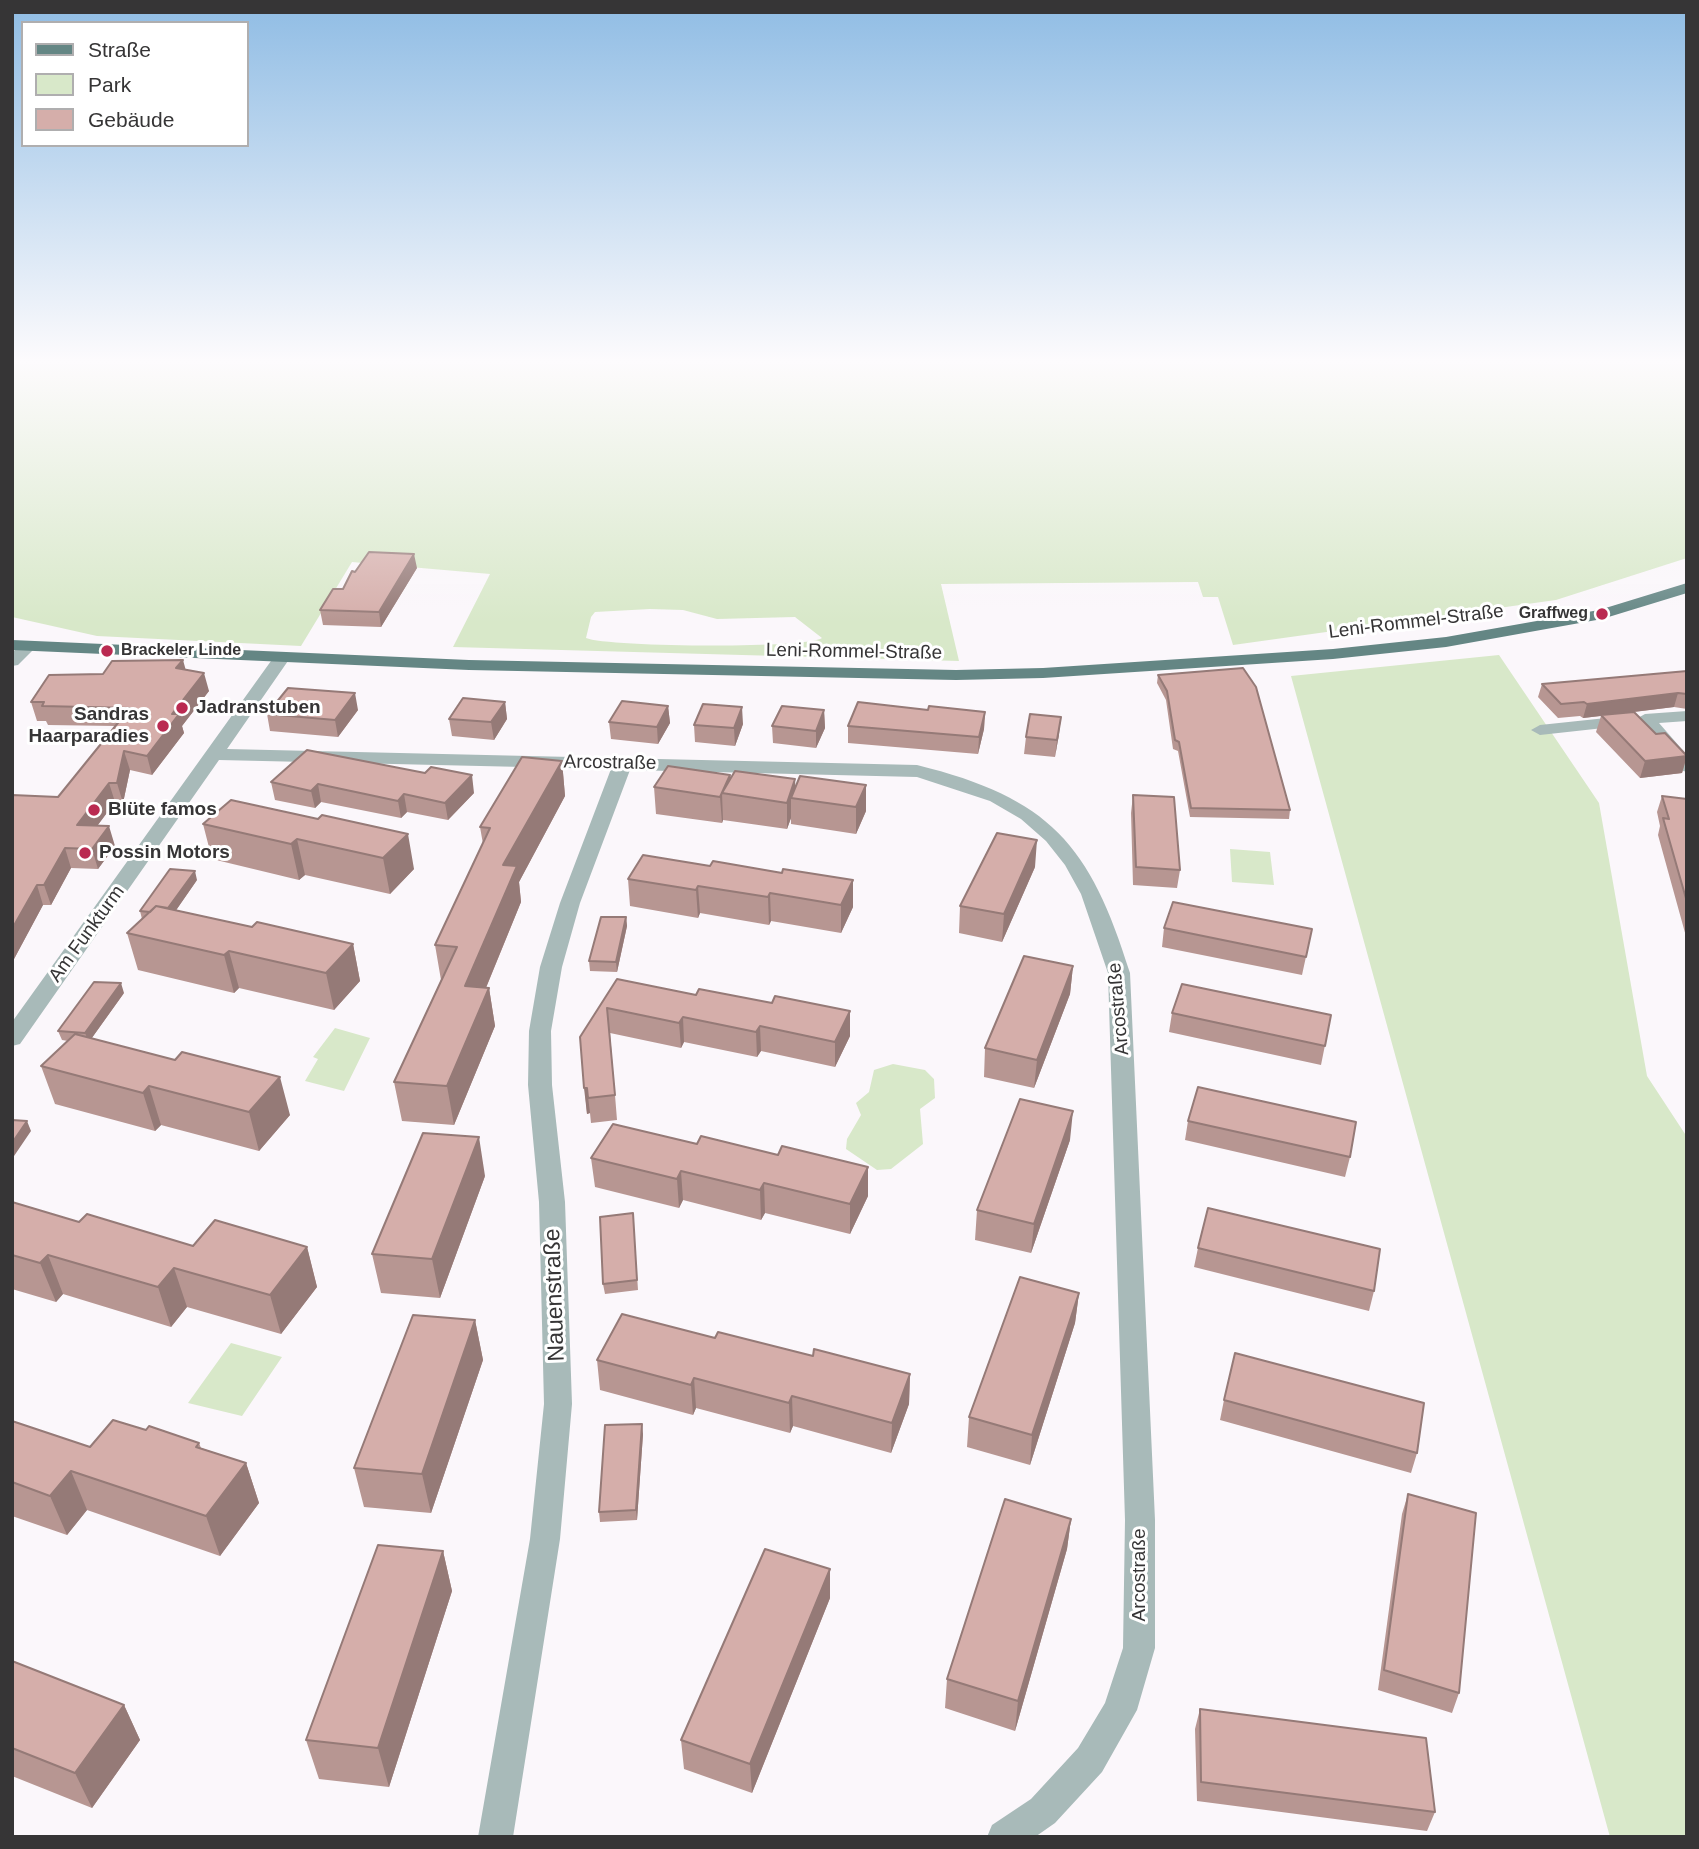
<!DOCTYPE html>
<html>
<head>
<meta charset="utf-8">
<style>
  body { margin:0 }
  #map { position:relative; width:1699px; height:1849px; overflow:hidden; background:#fbf7fb; font-family:Helvetica,sans-serif }
  canvas { display:block }
  .frame { position:absolute; inset:0; border:14px solid #363536; pointer-events:none }
  .legend { position:absolute; left:21px; top:21px; width:228px; height:126px; box-sizing:border-box; background:#fff; border:2px solid #afaeaf; margin:0; padding:9px 12px; list-style:none; font-size:21px; color:#363536 }
  .legend li { display:flex; align-items:center; gap:14px; height:35px }
  .legend b { width:35px; border:2px solid #afaeaf }
</style>
</head>
<body>
<div id="map">
<canvas width="1699" height="1849"></canvas>
<div class="frame"></div>
<ul class="legend">
<li><b style="height:9px;background:#648684"></b>Straße</li>
<li><b style="height:19px;background:#d8e8c9"></b>Park</li>
<li><b style="height:19px;background:#d5aeaa"></b>Gebäude</li>
</ul>
</div>
<script>
const c = document.querySelector('canvas').getContext('2d');
c.lineJoin = 'round';
function fill(path, color) {
  c.fillStyle = color;
  c.fill(path, 'evenodd');
}
function trace(path, color, width, dash) {
  c.strokeStyle = color;
  c.lineWidth = width;
  c.lineCap = dash ? 'butt' : 'round';
  c.setLineDash(dash || []);
  c.stroke(path);
}
function label(font, color, halo, rows, align = 'center') {
  c.font = font + ' Helvetica,sans-serif';
  c.lineWidth = 6;
  c.setLineDash([]);
  c.textBaseline = 'middle';
  c.strokeStyle = halo;
  c.fillStyle = color;
  for (const [text, x, y, turn = 0] of rows) {
    c.save();
    c.translate(x, y);
    c.rotate((+turn || 0) * Math.PI / 180);
    c.textAlign = isNaN(turn) ? turn : align;
    if (halo) c.strokeText(text, 0, 0);
    c.fillText(text, 0, 0);
    c.restore();
  }
}
fill(new Path2D(`
  M12 364H1687V558L1556 600 1233 645 1218 597H1203L1198 582 941 584 959 661 453 647 490 574 352 562 301 646 97 636 12 617ZM650 609 683 610 717 619 795 617 822 638C806 649 606 647 586 638L591 617 595 612Z
  M1499 655 1599 803 1647 1076 1687 1137V1837H1610L1291 676Z
  M1230 849 1270 852 1274 885 1232 882Z
  M335 1028 370 1038 344 1091 305 1081 318 1059 313 1057Z
  M893 1064 925 1070 934 1079 935 1098 920 1109 923 1144 891 1169 877 1170 846 1149 847 1139 861 1115 856 1103 869 1092 874 1070Z
  M231 1343 282 1357 242 1416 188 1403Z`), '#d8e8c9');
fill(new Path2D(`
  M29 641 37 646 18 665 12 666V652Z
  M282 653 290 658 227 749 917 765C1050 798 1090 844 1130 973L1155 1520V1648L1137 1710 1102 1772 1055 1823 1035 1837H987L992 1825 1031 1799 1078 1748 1105 1703 1123 1648 1125 1520 1108 973 1081 894 1065 865 1046 841 1021 819 990 801 917 777 630 770 580 903 562 967 551 1031 552 1085 565 1202 572 1404 560 1539 513 1837H478L530 1539 544 1404 539 1202 528 1085 529 1031 540 967 560 903 611 769 219 760 20 1044 12 1046V1022L276 654Z
  M1687 711V721L1659 723 1687 755V772L1680 770 1636 719 1645 714Z
  M1625 716 1631 717 1634 721 1631 725 1540 735 1531 730 1540 725Z`), '#a8bab9');
fill(new Path2D(`
  M1687 583V593L1602 619 1446 647 1333 659 1043 678 956 680 469 670 12 650V640L469 660 956 670 1043 668 1333 649 1446 637 1599 610Z`), '#648684');
fill(new Path2D(`
  M417 568 381 627 323 625 320 610 343 589Z
  M186 670 209 691 182 726 184 733 152 775 130 770 123 803 115 802 97 826 115 846 98 869 71 868 51 905H43L14 959H12V795L58 797 115 726 48 725 46 721H37L31 702 103 674Z
  M1687 671V709L1674 707 1634 712 1656 734 1687 755 1682 773 1640 778 1596 732 1601 716 1583 718 1580 716 1558 718 1538 697 1542 684Z
  M1158 675 1290 810 1289 819 1190 817 1178 751 1173 749 1166 700 1157 683Z
  M505 702 507 719 494 740 452 736 449 719Z
  M668 706 670 723 658 744 611 739 609 722Z
  M358 710 338 737 270 731 267 714Z
  M824 710 825 728 816 748 773 743 772 726Z
  M928 710 985 712 984 729 978 754 848 743V726Z
  M743 724 735 746 695 742 694 725Z
  M1059 734 1055 757 1024 754 1026 737Z
  M562 761 565 796 519 882 521 902 486 988H489L495 1026 454 1125 402 1121 394 1082 441 980 435 945 483 844 480 827Z
  M800 776 866 811 856 834 791 824V818L787 829 723 820 722 823 656 814 654 787 730 779 796 787Z
  M271 782 474 793 448 820 407 812 401 818 321 802 315 808 275 800Z
  M1133 795 1180 870 1177 888 1133 885 1131 813Z
  M1662 796 1687 799V940L1658 835 1660 826 1657 812Z
  M318 819 414 869 390 894 305 875 299 880 212 859 203 824Z
  M643 855 853 907 841 933 771 921 769 925 700 913 698 918 630 906 628 879Z
  M1035 867 1002 942 959 933 960 906Z
  M197 880 176 910 252 927 353 944 360 981 334 1010 239 988 234 993 138 970 127 933 142 919 140 911Z
  M626 917 627 926 617 972 590 971 589 961Z
  M1164 928 1312 929 1302 975 1162 947Z
  M1073 966 1070 994 1034 1088 984 1077 985 1048Z
  M617 979 850 1036 835 1067 761 1051 757 1057 684 1042 681 1048 610 1033 617 1120 591 1123 590 1113 587 1114 580 1037Z
  M124 993 91 1039 290 1115 259 1151 161 1125 155 1131 55 1104 41 1066 68 1041 62 1040 58 1031Z
  M1172 1013 1331 1015 1321 1065 1169 1032Z
  M1188 1121 1350 1157 1345 1177 1185 1140Z
  M1070 1140 1031 1253 975 1240 977 1210Z
  M591 1158 868 1196 850 1234 765 1213 761 1220 683 1200 679 1208 595 1187Z
  M485 1176 440 1298 381 1293 372 1254Z
  M12 1202 79 1222 193 1246 307 1247 317 1287 281 1334 187 1307 171 1327 63 1294 56 1302 12 1289Z
  M633 1213 638 1290 605 1294 603 1284Z
  M1198 1248 1374 1291 1369 1311 1194 1267Z
  M1079 1293 1075 1323 1030 1465 967 1447 969 1417Z
  M475 1320 483 1360 431 1513 364 1507 354 1468Z
  M715 1338 910 1374 909 1404 891 1453 793 1426 790 1433 696 1408 693 1415 600 1390 597 1360Z
  M1224 1400 1417 1453 1411 1473 1220 1420Z
  M12 1421 90 1447 146 1430 199 1443 201 1448 246 1463 259 1503 220 1556 87 1510 67 1535 12 1516Z
  M643 1434 637 1520 600 1522 599 1512Z
  M1408 1494 1459 1693 1452 1713 1378 1690 1402 1514Z
  M1071 1519 1067 1549 1015 1731 945 1708 947 1679Z
  M443 1551 452 1591 389 1787 319 1779 306 1740Z
  M830 1569V1598L752 1793 684 1769 681 1740Z
  M12 1661 124 1705 140 1740 92 1808 12 1776Z
  M1200 1709 1435 1812 1427 1831 1197 1801 1195 1729Z`), '#b79692');
fill(new Path2D(`
  M414 554 417 568 381 627 379 612Z
  M183 660 188 678 176 668Z
  M204 673 209 691 182 726 184 733 152 775 147 756 172 714Z
  M355 693 358 710 338 737 335 720Z
  M1678 693 1674 707 1583 718 1587 704Z
  M505 702 507 719 494 740 491 722Z
  M668 706 670 723 658 744 657 727Z
  M742 707 743 724 735 746 734 728Z
  M824 710 825 728 816 748V731Z
  M985 712 984 729 978 754 979 737Z
  M1061 717 1059 734 1055 757 1057 740Z
  M124 751 130 770 123 803 117 783Z
  M1687 756 1682 773 1640 778 1645 761Z
  M562 761 565 796 519 882 521 902 471 1024 465 986 503 865Z
  M472 775 474 793 448 820 445 803Z
  M795 779 796 798H791V818L787 829V803Z
  M109 783 115 802 83 845 77 825Z
  M318 784 321 802 315 808 311 791Z
  M866 785V811L856 834V807Z
  M722 793 723 820 722 823 720 797Z
  M404 794 407 812 401 818 398 801Z
  M109 826 115 846 98 869 92 849Z
  M408 834 414 869 390 894 383 858Z
  M297 839 305 875 299 880 291 844Z
  M1037 840 1035 867 1002 942 1004 914Z
  M65 848 71 868 51 905 44 885Z
  M195 871 197 880 168 922 165 913Z
  M853 880V907L841 933V905Z
  M37 885 43 905 14 959 12 954V929Z
  M698 886 700 913 698 918 696 890Z
  M770 893 771 921 769 925 768 897Z
  M626 917 627 926 617 972 616 962Z
  M353 944 360 981 334 1010 326 973Z
  M229 951 239 988 234 993 224 955Z
  M1073 966 1070 994 1034 1088 1037 1060Z
  M121 983 124 993 89 1042 85 1033Z
  M489 988 495 1026 454 1125 447 1086Z
  M850 1011V1036L835 1067V1042Z
  M683 1017 684 1042 681 1048 679 1023Z
  M760 1026 761 1051 757 1057 756 1032Z
  M280 1077 290 1115 259 1151 249 1112Z
  M149 1086 161 1125 155 1131 143 1093Z
  M584 1088H587L590 1113 587 1114Z
  M1073 1111 1070 1140 1031 1253 1034 1224Z
  M27 1121 31 1131 12 1159V1143Z
  M479 1137 485 1176 440 1298 432 1259Z
  M868 1167V1196L850 1234V1204Z
  M681 1171 683 1200 679 1208 677 1179Z
  M764 1183 765 1213 761 1220 760 1190Z
  M307 1247 317 1287 281 1334 270 1295Z
  M48 1255 63 1294 56 1302 40 1263Z
  M174 1268 187 1307 171 1327 158 1287Z
  M1079 1293 1075 1323 1030 1465 1032 1435Z
  M475 1320 483 1360 431 1513 422 1474Z
  M910 1374 909 1404 891 1453 892 1423Z
  M694 1378 696 1408 693 1415 691 1385Z
  M792 1396 793 1426 790 1433 789 1403Z
  M642 1424 643 1434 637 1520 636 1510Z
  M246 1463 259 1503 220 1556 206 1516Z
  M71 1471 87 1510 67 1535 50 1496Z
  M1071 1519 1067 1549 1015 1731 1018 1701Z
  M443 1551 452 1591 389 1787 378 1748Z
  M830 1569V1598L752 1793 750 1764Z
  M124 1705 140 1740 92 1808 75 1773Z`), '#957a77');
const building = new Path2D(`
  M369 552 414 554 379 612 320 610 333 589H343L352 571 355 572Z
  M183 660 176 668 204 673 172 714H179L147 756 124 751 117 783H109L77 825 109 826 92 849 65 848 44 885H37L12 929V795L58 797 130 708 42 706 44 702H31L49 675 103 674 112 661Z
  M1243 668 1256 687 1290 810 1191 808 1179 742 1175 740 1167 691 1158 675Z
  M1687 671V694L1678 693 1587 704 1584 702 1561 704 1542 684Z
  M288 688 355 693 335 720 267 714Z
  M463 698 505 702 491 722 449 719Z
  M622 701 668 706 657 727 609 722Z
  M858 702 928 710 929 706 985 712 979 737 848 726Z
  M703 704 742 707 734 728 694 725Z
  M782 706 824 710 816 731 772 726Z
  M1634 712 1656 734 1665 733 1687 756 1645 761 1601 715Z
  M1030 714 1061 717 1057 740 1026 737Z
  M307 750 425 773 431 767 472 775 445 803 404 794 398 801 318 784 311 791 271 782Z
  M522 757 562 761 503 865 517 866 465 986 489 988 447 1086 394 1082 457 947 435 945 490 828 480 827Z
  M668 766 730 775 720 797 654 787Z
  M735 771 795 779 787 803 722 793Z
  M800 776 866 785 856 807 791 798Z
  M1133 795 1174 797 1180 870 1136 867Z
  M1662 796 1687 799V902L1663 818 1669 819Z
  M231 800 318 819 322 815 408 834 383 858 297 839 291 844 203 824Z
  M997 833 1037 840 1004 914 960 906Z
  M643 855 710 866 713 861 782 873 783 869 853 880 841 905 770 893 768 897 698 886 696 890 628 879Z
  M170 869 195 871 168 908 156 906 150 912 140 911Z
  M1173 902 1312 929 1306 957 1164 928Z
  M156 906 252 927 257 922 353 944 326 973 229 951 224 955 127 933Z
  M601 917H626L616 962 589 961Z
  M1024 956 1073 966 1037 1060 985 1048Z
  M617 979 696 995 699 989 772 1003 775 996 850 1011 835 1042 760 1026 756 1032 683 1017 679 1023 607 1008 615 1095 588 1098 587 1088H584L580 1037Z
  M94 982 121 983 85 1033 58 1031Z
  M1182 984 1331 1015 1325 1046 1172 1013Z
  M75 1034 175 1060 182 1052 280 1077 249 1112 149 1086 143 1093 41 1066Z
  M1198 1087 1356 1122 1350 1157 1188 1121Z
  M1020 1099 1073 1111 1034 1224 977 1210Z
  M12 1120 27 1121 12 1143Z
  M613 1124 697 1144 701 1136 778 1155 782 1146 868 1167 850 1204 764 1183 760 1190 681 1171 677 1179 591 1158Z
  M423 1133 479 1137 432 1259 372 1254Z
  M12 1202 79 1222 87 1214 193 1246 215 1220 307 1247 270 1295 174 1268 158 1287 48 1255 40 1263 12 1255Z
  M1208 1208 1380 1249 1374 1291 1198 1248Z
  M633 1213 637 1280 603 1284 600 1217Z
  M1020 1277 1079 1293 1032 1435 969 1417Z
  M622 1314 715 1338 718 1332 813 1356 814 1349 910 1374 892 1423 792 1396 789 1403 694 1378 691 1385 597 1360Z
  M413 1315 475 1320 422 1474 354 1468Z
  M1235 1353 1424 1403 1417 1453 1224 1400Z
  M113 1420 146 1430 149 1426 199 1443 196 1447 246 1463 206 1516 71 1471 50 1496 12 1482V1421L90 1447Z
  M642 1424 636 1510 599 1512 605 1425Z
  M1408 1494 1476 1513 1459 1693 1384 1670Z
  M1005 1499 1071 1519 1018 1701 947 1679Z
  M378 1545 443 1551 378 1748 306 1740Z
  M765 1549 830 1569 750 1764 681 1740Z
  M12 1661 124 1705 75 1773 12 1748Z
  M1200 1709 1426 1738 1435 1812 1201 1782Z`);
fill(building, '#d5aeaa');
trace(building, '#957a77', 2);
const sky = c.createLinearGradient(0, 0, 0, 623);
sky.addColorStop(0, '#8fbce4');
sky.addColorStop(0.58, '#fdfbfd');
sky.addColorStop(1, '#fdfbfd00');
c.fillStyle = sky;
c.fillRect(0, 0, 1699, 623);
for (const [x, y, r, color] of [
  [1602,614,7,"#ba2a51"],
  [107,651,7,"#ba2a51"],
  [182,708,7,"#ba2a51"],
  [163,726,7,"#ba2a51"],
  [94,810,7,"#ba2a51"],
  [85,853,7,"#ba2a51"]
]) {
  const dot = new Path2D();
  dot.arc(x, y, r, 0, 2 * Math.PI);
  c.fillStyle = color;
  c.fill(dot);
  trace(dot, '#fff', 2.5);
}
label('bold 16px', '#363536', '#fff', [
  ["Graffweg",1588,614],
  ["Brackeler Linde",121,651,"left"]
], 'right');
label('19px', '#363536', '#fff', [
  ["Leni-Rommel-Straße",1416,622,-7],
  ["Leni-Rommel-Straße",854,652,1],
  ["Arcostraße",610,763,1],
  ["Am Funkturm",87,934,-54],
  ["Arcostraße",1119,1009,-95],
  ["Arcostraße",1140,1575,-90]
]);
label('bold 19px', '#363536', '#fff', [
  ["Jadranstuben",196,708],
  ["Sandras",149,715,"right"],
  ["Haarparadies",149,737,"right"],
  ["Blüte famos",108,810],
  ["Possin Motors",99,853]
], 'left');
label('23px', '#363536', '#fff', [
  ["Nauenstraße",555,1295,-92]
]);
</script>
</body>
</html>
